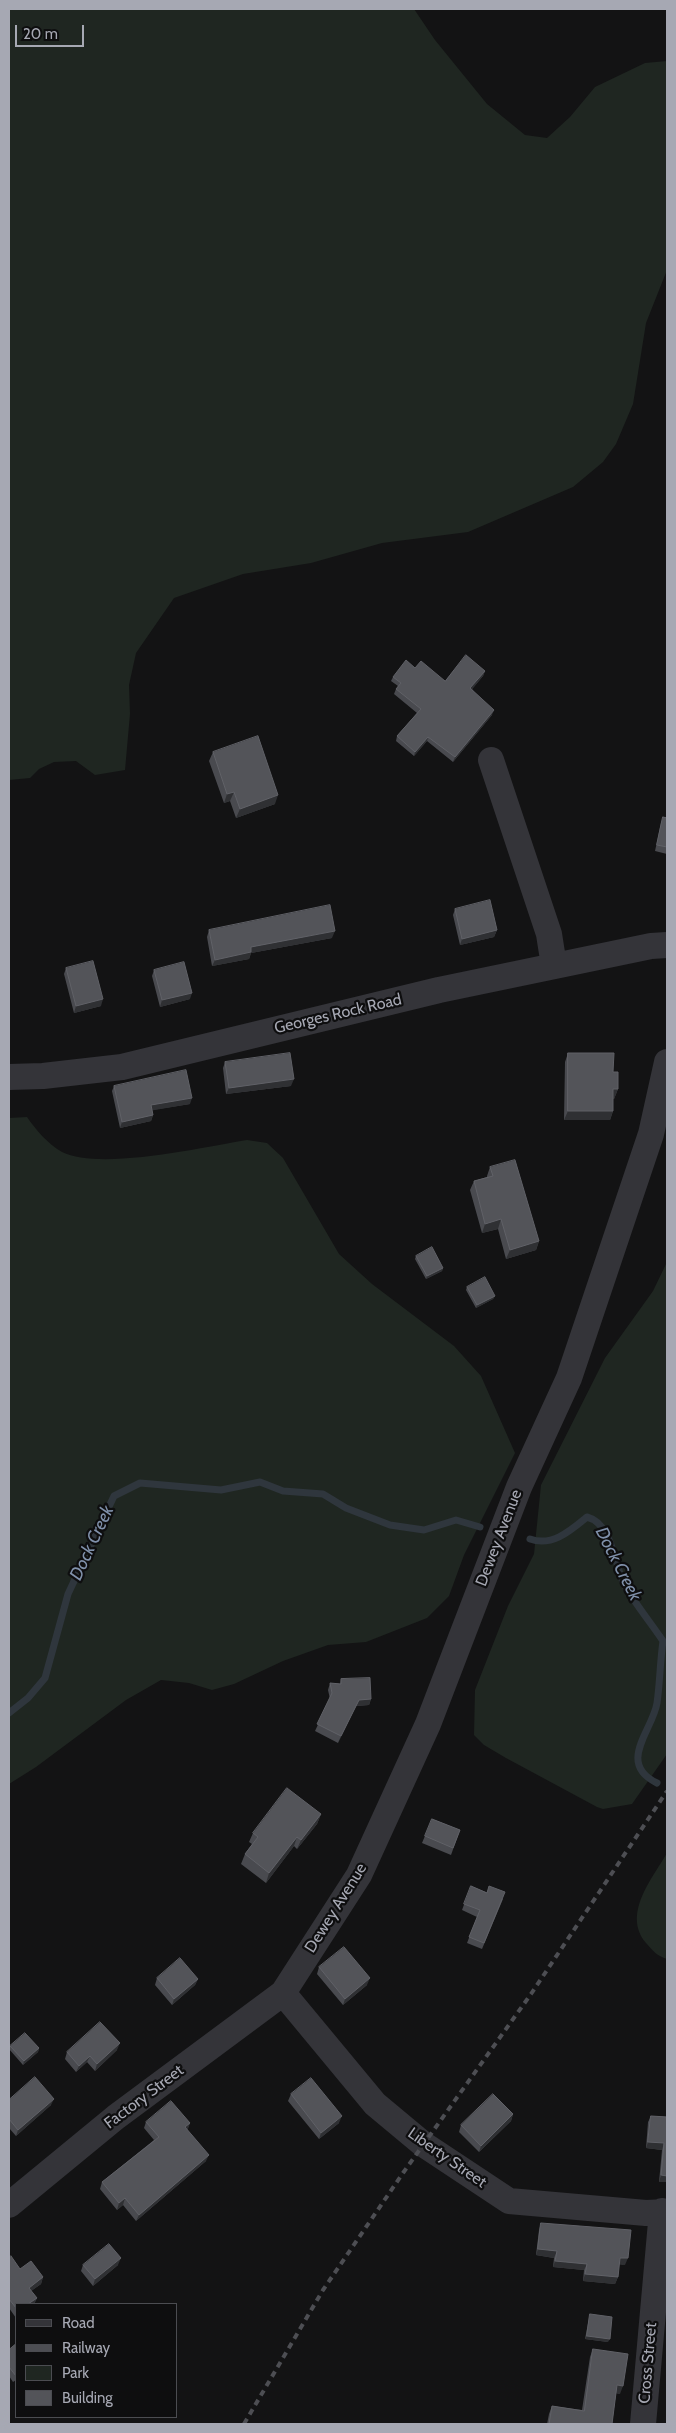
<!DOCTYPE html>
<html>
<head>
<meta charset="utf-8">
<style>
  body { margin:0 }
  #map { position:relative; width:676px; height:2433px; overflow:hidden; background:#131314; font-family:Cabin,sans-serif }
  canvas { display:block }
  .frame { position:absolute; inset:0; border:10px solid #a6a8b3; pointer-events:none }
  .legend { position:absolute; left:15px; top:2303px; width:162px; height:115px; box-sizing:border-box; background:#0e0e0f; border:1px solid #4b4c51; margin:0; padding:6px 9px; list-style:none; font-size:15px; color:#a6a8b3 }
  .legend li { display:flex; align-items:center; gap:10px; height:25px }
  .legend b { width:25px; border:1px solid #4b4c51 }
  .scale { position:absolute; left:15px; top:25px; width:69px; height:22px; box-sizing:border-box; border:2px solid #a6a8b3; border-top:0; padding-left:6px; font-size:15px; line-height:18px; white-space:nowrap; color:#a6a8b3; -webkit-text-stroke:4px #0e0e0f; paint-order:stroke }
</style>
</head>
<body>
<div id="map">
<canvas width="676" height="2433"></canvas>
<div class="frame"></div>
<ul class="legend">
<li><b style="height:6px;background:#343439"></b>Road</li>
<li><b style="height:6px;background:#4d4e53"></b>Railway</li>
<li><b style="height:14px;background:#1f2621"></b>Park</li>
<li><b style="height:14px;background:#535459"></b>Building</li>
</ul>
<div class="scale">20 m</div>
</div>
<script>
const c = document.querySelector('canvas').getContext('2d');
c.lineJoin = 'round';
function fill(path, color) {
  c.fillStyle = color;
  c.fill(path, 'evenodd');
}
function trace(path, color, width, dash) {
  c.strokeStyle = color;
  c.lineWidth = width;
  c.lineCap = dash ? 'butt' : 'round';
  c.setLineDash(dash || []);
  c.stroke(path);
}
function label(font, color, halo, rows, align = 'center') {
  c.font = font + ' Cabin,sans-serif';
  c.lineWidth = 4.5;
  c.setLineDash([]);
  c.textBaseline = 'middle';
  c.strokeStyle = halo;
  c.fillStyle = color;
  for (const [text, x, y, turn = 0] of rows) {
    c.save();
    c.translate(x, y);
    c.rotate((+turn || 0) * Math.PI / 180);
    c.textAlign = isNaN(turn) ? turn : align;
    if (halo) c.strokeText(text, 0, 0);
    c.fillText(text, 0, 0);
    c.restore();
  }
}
fill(new Path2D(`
  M9 9H414L435 40 487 104 525 135 547 138 570 117 595 87 645 63 667 61V270L646 323 633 404 616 444 603 462 573 487 468 532 382 543 311 563 243 574 174 598 136 653 129 685 130 714 125 770 95 775 76 761 54 762 39 769 30 778 9 780Z
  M27 1117C36 1130 48 1144 62 1152 100 1171 203 1147 247 1140L267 1143 283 1158 339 1254 372 1284 454 1346 481 1376 515 1453 464 1555 449 1596 427 1618 366 1642 328 1645 283 1661 234 1684 212 1690 189 1683 161 1680 126 1700 36 1767 9 1784V1118Z
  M667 1262V1754L632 1804 603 1809 597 1807 506 1758 484 1745 474 1735 475 1690 508 1606 534 1554 541 1485 605 1358 653 1291Z
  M667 1853V1959C657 1956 653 1951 646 1943 622 1914 652 1879 667 1853Z`), '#1f2621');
trace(new Path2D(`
  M530 1539C552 1547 570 1531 587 1517 613 1524 614 1565 625 1586 636 1605 651 1623 663 1641 660 1662 660 1682 657 1703 653 1730 616 1763 657 1783
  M9 1713 28 1698 45 1678 68 1594 114 1496 140 1483 221 1490 260 1482 283 1491 323 1494 346 1508 390 1525 424 1530 456 1520 480 1527`), '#2f363d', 7);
trace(new Path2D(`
  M491 760 549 934 554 966
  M9 1077 43 1076 122 1067 439 990 651 946 667 945
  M283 1993 375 2104 423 2144 509 2201 646 2213 667 2212
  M9 2205 116 2117 283 1993 359 1875 428 1724 519 1487 569 1378 651 1134 667 1062
  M643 2424 662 2211`), '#343439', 26);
trace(new Path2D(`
  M244 2424 323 2290 403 2173 531 1994 667 1791`), '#4d4e53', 4, [6, 5]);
fill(new Path2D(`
  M415 668 445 681 485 671 483 676 472 689 492 715 453 762 427 741 414 756 396 741 397 736 417 713 394 694 396 689 398 686 391 681 393 677Z
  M213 752 275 804 236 818 230 801 224 803 209 761Z
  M663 817 667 818V854L655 851 661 823Z
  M455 909 497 930 494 937 460 945 453 915Z
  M209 930 332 938 251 953 249 959 212 966 207 937Z
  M66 968 101 1006 74 1013 64 974Z
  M154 970 190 999 160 1007 152 976Z
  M568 1053 613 1072 618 1089 614 1099H613V1111L610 1120H564L565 1062Z
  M225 1062 291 1086 226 1094 223 1068Z
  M114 1086 190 1104 152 1110 153 1115 151 1121 120 1128 112 1091Z
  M490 1167 539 1241 536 1250 506 1259 498 1229 482 1233 470 1190 474 1181 487 1177V1176Z
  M416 1256 443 1268 442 1271 426 1279 415 1259Z
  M467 1287 495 1296 493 1299 476 1308 466 1290Z
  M341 1679 371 1699 369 1705 356 1706 338 1743 315 1731 330 1699 328 1690 330 1683 340 1684Z
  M321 1814 317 1824 297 1849 294 1846 266 1883 241 1864 245 1854 252 1844 249 1842 253 1833Z
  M432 1819 460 1830 451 1855 422 1843Z
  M471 1886 503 1899 482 1949 467 1943 477 1917 462 1910Z
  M319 1967 367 1985 343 2005 317 1974Z
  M157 1978 198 1979 195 1985 172 2005 155 1985Z
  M10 2046 39 2048 38 2052 23 2065 9 2049Z
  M117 2050 95 2071 87 2062 76 2072 65 2059 67 2052Z
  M291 2094 339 2123 319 2139 288 2101Z
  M9 2100 51 2105 16 2136 9 2128Z
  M513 2114 511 2121 479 2152 459 2132 461 2125Z
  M651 2116 667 2117V2182H659L662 2150 646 2148 648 2122Z
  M146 2122 190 2123 187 2130 206 2161 136 2221 123 2205 117 2210 100 2189 102 2182 154 2140 144 2128Z
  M541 2223 625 2265 619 2264 618 2277 615 2284 583 2281 584 2270 553 2267 554 2258 536 2255 539 2230Z
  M9 2258 20 2269 43 2277 41 2284 31 2291 37 2298 34 2304H16V2318L9 2308Z
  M83 2265H118L93 2286 81 2271Z
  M590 2314 608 2342 585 2339 589 2318Z
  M16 2344V2380L13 2382 9 2376V2350Z
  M593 2349 620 2394 616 2393 612 2424H547L549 2414 552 2406 582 2410 590 2357Z`), '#494a4f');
fill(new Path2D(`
  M485 671 483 676 469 693 470 688Z
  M494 710 492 715 453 762 455 757Z
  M428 737 427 741 414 756 415 752Z
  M234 792 230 801 224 803 227 794Z
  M278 795 275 804 236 818 240 809Z
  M497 930 494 937 460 945 462 939Z
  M335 931 332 938 251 953 249 959 212 966 215 960 251 947Z
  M192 993 190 999 160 1007 162 1000Z
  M103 999 101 1006 74 1013 76 1006Z
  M294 1079 291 1086 226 1094 229 1088Z
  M613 1089H618L614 1099H610Z
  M192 1098 190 1104 149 1111 151 1105Z
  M568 1111H613L610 1120H564Z
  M153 1115 151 1121 120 1128 122 1122Z
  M501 1219 498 1229 482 1233 485 1224Z
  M539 1241 536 1250 506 1259 510 1250Z
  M443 1268 442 1271 426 1279 427 1276Z
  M495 1296 493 1299 476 1308 477 1305Z
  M371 1699 369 1705 356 1706 338 1743 341 1736 359 1700Z
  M321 1814 317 1824 297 1849 301 1840Z
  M297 1837 294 1846 266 1883 269 1873Z
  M370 1978 367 1985 343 2005 345 1999Z
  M198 1979 195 1985 172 2005 174 1999Z
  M120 2043 117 2050 95 2071 97 2064Z
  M39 2048 38 2052 23 2065 24 2061Z
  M90 2056 87 2062 76 2072 79 2066Z
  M54 2099 51 2105 16 2136 18 2130Z
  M513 2114 511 2121 479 2152 481 2146Z
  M342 2116 339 2123 319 2139 321 2133Z
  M190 2123 188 2129 182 2133 185 2127Z
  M648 2142 664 2143 662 2150 646 2148Z
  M209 2155 206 2161 136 2221 139 2215Z
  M661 2175 667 2176V2182H659Z
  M125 2198 123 2205 117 2210 119 2203Z
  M538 2249 557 2251 554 2258 536 2255Z
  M121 2258 118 2265 93 2286 95 2279Z
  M620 2258H628L625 2265 617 2264Z
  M555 2261 587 2264 584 2270 553 2267Z
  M585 2274 618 2277 615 2284 583 2281Z
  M43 2277 41 2284 27 2294 29 2288Z
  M37 2298 34 2304H28Z
  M587 2336 610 2339 608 2342 585 2339Z
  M617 2385 623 2386 620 2394 614 2393Z`), '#2f3033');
const building = new Path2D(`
  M466 655 485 671 470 688 494 710 455 757 428 737 415 752 397 736 421 709 396 689 401 683 393 677 406 660 415 668 421 661 445 681Z
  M258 736 278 795 240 809 234 792 227 794 213 752Z
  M663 817 667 818V847L657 845Z
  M490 900 497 930 462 939 455 909Z
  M330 905 335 931 251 947V952L215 960 209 930Z
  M93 961 103 999 76 1006 66 968Z
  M184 962 192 993 162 1000 154 970Z
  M290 1053 294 1079 229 1088 225 1062Z
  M568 1053H614L613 1072H618V1089H613V1111H568Z
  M186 1070 192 1098 151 1105 153 1115 122 1122 114 1086Z
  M515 1160 539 1241 510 1250 501 1219 485 1224 474 1181 493 1176 490 1167Z
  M432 1247 443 1268 427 1276 416 1256Z
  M485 1277 495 1296 477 1305 467 1287Z
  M370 1678 371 1699 359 1700 341 1736 317 1724 332 1693 330 1683 341 1684V1679Z
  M287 1788 321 1814 301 1840 297 1837 269 1873 245 1854 258 1837 253 1833Z
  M432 1819 460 1830 453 1848 425 1836Z
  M471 1886 487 1893 489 1886 505 1892 484 1943 469 1937 480 1910 464 1904Z
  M344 1947 370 1978 345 1999 319 1967Z
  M180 1958 198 1979 174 1999 157 1978Z
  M100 2022 120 2043 97 2064 90 2056 79 2066 67 2052Z
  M25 2033 39 2048 24 2061 10 2046Z
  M35 2077 54 2099 18 2130 9 2119V2100Z
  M311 2078 342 2116 321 2133 291 2094Z
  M493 2094 513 2114 481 2146 461 2125Z
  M171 2101 190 2123 185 2127 209 2155 139 2215 125 2198 119 2203 102 2182 159 2137 146 2122Z
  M651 2116 667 2117V2176L661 2175 664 2143 648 2142Z
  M541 2223 631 2230 628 2258H620L618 2277 585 2274 587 2264 555 2261 557 2251 538 2249Z
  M109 2244 121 2258 95 2279 83 2265Z
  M11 2256 20 2269 31 2261 43 2277 29 2288 37 2298 28 2304H16V2308L9 2299V2258Z
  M590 2314 612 2317 610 2339 587 2336Z
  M16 2344V2376L9 2367V2350Z
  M593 2349 628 2354 623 2386 617 2385 612 2424H549L552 2406 584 2411Z`);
fill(building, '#535459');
trace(building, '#606167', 1);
label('16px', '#a6a8b3', '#0e0e0f', [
  ["Georges Rock Road",338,1014,-13],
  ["Dewey Avenue",499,1538,-69],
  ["Dewey Avenue",336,1908,-58],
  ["Factory Street",144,2097,-37],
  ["Liberty Street",447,2158,35],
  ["Cross Street",648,2363,-85]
]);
label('italic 18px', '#8091ab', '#0e0e0f', [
  ["Dock Creek",92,1543,-65],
  ["Dock Creek",618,1564,63]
]);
</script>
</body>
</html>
